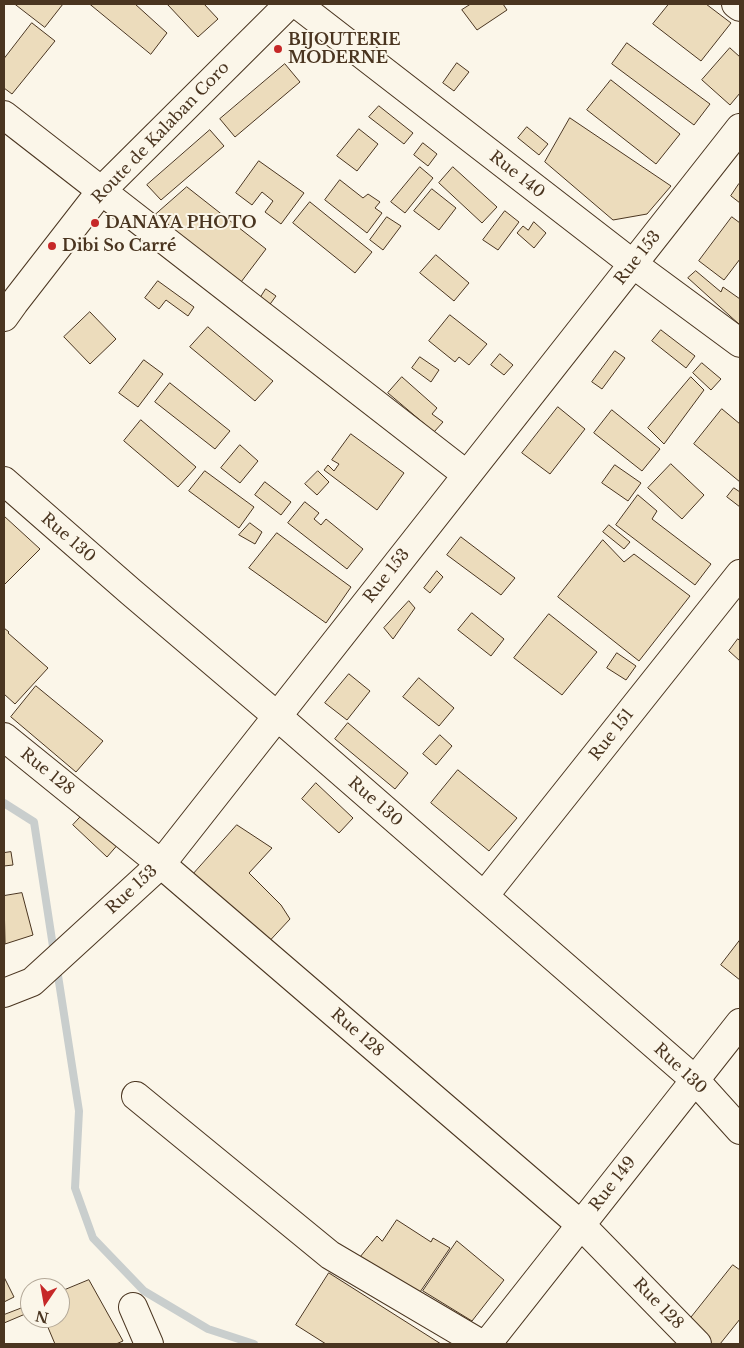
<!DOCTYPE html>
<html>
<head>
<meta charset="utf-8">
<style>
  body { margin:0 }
  #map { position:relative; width:744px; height:1348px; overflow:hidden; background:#fbf6e9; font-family:"Libre Baskerville",serif }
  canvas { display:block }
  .frame { position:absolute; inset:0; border:5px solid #4a3520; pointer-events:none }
  .north { position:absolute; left:20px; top:1278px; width:50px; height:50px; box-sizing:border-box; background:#fbf6e9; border:1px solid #b4a999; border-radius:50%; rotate:192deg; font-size:14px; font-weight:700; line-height:20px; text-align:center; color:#4a3520 }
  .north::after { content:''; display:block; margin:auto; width:18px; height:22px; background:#c62828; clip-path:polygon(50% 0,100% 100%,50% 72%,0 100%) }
</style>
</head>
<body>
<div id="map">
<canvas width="744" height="1348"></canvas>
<div class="frame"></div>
<div class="north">N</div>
</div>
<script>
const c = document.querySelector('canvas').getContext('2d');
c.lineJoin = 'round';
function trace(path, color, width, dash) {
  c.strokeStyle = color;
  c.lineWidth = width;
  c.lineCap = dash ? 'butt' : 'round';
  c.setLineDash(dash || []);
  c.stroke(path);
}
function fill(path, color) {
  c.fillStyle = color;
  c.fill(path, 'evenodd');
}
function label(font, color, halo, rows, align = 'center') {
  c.font = font + ' "Libre Baskerville",serif';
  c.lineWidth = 4;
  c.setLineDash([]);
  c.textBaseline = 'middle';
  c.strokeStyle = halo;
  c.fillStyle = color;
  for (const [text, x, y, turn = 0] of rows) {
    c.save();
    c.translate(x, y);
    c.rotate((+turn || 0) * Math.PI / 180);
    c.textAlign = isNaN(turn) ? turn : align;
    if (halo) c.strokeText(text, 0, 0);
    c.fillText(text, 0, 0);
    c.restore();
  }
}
trace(new Path2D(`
  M4 803 34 822 54 953
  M57 969 79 1111 75 1188 93 1238 144 1291 208 1329 254 1344`), '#c9cecd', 8);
const building = new Path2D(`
  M15 4H63L45 27Z
  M90 4H135L167 33 151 54Z
  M169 4H204L218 19 198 37 168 5Z
  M471 4H503L507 10 477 30 462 10Z
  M669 4H706L731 23 701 61 653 24Z
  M32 23 55 41 12 94 4 88V59Z
  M627 43 710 104 694 125 612 64Z
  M730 48 740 57V93L730 105 702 80Z
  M457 63 469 72 454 91 443 83Z
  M285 64 300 82 235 137 220 119Z
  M611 80 680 134 656 164 587 110Z
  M379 106 413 133 404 144 369 117Z
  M570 118 671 186 647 214 613 220 545 162Z
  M527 127 548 144 539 155 518 138Z
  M359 129 378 144 357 171 337 156Z
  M210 130 224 146 161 200 147 185Z
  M423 143 437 154 428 166 414 155Z
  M259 161 304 193 281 224 265 212 273 201 262 192 252 205 236 193Z
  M420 167 433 178 405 213 391 202Z
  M453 167 497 207 482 223 439 183Z
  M340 180 363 198 368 194 380 202 375 208 382 213 367 233 325 200Z
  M739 184 740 185V203L731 196Z
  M187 187 266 249 235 290 146 223Z
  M432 189 456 208 439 230 414 211Z
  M310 202 372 252 355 273 293 223Z
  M505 211 519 222 498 250 483 240Z
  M387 217 401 226 383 250 370 240Z
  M732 217 740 223V259L724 280 699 261Z
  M534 222 546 233 534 248 517 233 523 226 528 230Z
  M436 255 469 283 454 301 420 273Z
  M696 271 721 292 723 287 740 299V325L688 278Z
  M158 281 194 307 188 316 166 300 159 309 145 298Z
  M266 289 276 296 268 307 259 300Z
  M90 312 116 339 90 364 64 337Z
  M450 315 487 344 469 365 459 357 455 362 429 341Z
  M208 327 273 381 255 401 190 347Z
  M661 330 695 356 686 368 652 341Z
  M615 351 625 358 602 389 592 382Z
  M500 354 513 365 504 375 491 365Z
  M420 357 439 370 431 382 412 368Z
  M144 360 163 374 138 407 119 393Z
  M702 363 721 379 711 390 693 373Z
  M402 377 437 408 432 414 443 422 434 432 388 393Z
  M691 377 704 390 664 444 648 428Z
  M170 383 230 431 215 449 155 402Z
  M558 407 585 429 550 474 522 453Z
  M722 409 740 424V482L694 444Z
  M612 410 660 449 642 471 594 433Z
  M141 420 196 467 178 487 124 441Z
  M351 434 404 473 377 510 324 470 328 465 334 471 339 464 332 460Z
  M240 445 258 461 240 483 221 468Z
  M671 464 704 495 682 519 648 488Z
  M615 465 641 483 628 501 602 483Z
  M205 471 254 507 239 528 189 491Z
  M318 471 329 482 317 495 305 484Z
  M265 482 291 502 281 515 255 495Z
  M734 488 740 492V507L727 497Z
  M638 495 657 511 652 519 711 564 695 585 616 525Z
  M305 502 319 513 314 519 321 525 326 519 363 549 347 569 288 523Z
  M4 516 40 549 4 585Z
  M250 523 262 532 255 544 239 535Z
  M609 525 630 542 624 549 603 532Z
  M277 533 351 587 326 623 249 568Z
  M461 537 515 578 501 595 447 555Z
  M603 540 624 562 634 554 690 596 639 661 558 597Z
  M437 571 443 577 430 593 424 588Z
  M409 601 415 608 393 639 384 628Z
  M472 613 504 639 491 656 458 630Z
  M549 614 597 652 562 695 514 658Z
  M4 628 9 632 8 633 48 668 15 704 4 694Z
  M738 639 740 641V661L729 651Z
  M617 653 636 666 626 680 607 668Z
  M349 674 370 691 347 720 325 703Z
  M419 678 454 708 439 726 403 697Z
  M36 686 103 741 76 772 11 717Z
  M348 723 408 773 395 789 335 739Z
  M440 735 452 746 436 765 423 754Z
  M458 770 517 818 489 851 431 803Z
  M316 783 353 818 339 833 302 799Z
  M86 811 120 842 107 857 73 825Z
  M237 825 272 848 249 873 281 905 290 919 263 948 189 879Z
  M11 852 13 865 4 866V853Z
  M22 893 33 935 5 944 4 896Z
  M740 940V980L721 965Z
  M397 1220 431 1242 433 1238 450 1248 420 1292 360 1257 377 1236 382 1241Z
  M457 1241 504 1280 472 1321 423 1291Z
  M733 1265 740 1270V1319L720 1344H712L686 1324Z
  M329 1273 441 1344H326L296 1325Z
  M4 1277 14 1297 4 1302Z
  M89 1280 123 1341 116 1344H55L44 1318H60V1292Z
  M30 1305V1312L4 1323V1315Z`);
fill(building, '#ecdcbc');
trace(building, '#4a3520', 1);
const minor = new Path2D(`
  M297 4 633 264 740 343
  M736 4 740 7
  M4 115 467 475
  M4 481 131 592 277 716 695 1080 740 1130
  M4 737 161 864 581 1225 697 1344
  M484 896 740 574
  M4 993 32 982 161 864 740 128
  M136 1096 330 1255 481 1344
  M133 1307 149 1344
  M487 1344 740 1023`);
const major = new Path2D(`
  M4 317 14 303 101 191 289 4`);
trace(minor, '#4a3520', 30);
trace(major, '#4a3520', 30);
trace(minor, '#fbf6e9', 28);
trace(major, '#fbf6e9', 28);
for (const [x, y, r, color] of [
  [278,49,5,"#c62828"],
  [95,223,5,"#c62828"],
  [52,246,5,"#c62828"]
]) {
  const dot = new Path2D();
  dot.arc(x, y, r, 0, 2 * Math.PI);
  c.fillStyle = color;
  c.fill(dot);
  trace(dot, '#fbf6e9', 2);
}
label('bold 16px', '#4a3520', '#fbf6e9', [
  ["BIJOUTERIE",288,40],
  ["MODERNE",288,58],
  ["DANAYA PHOTO",105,223],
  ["Dibi So Carré",62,246]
], 'left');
label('16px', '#4a3520', '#fbf6e9', [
  ["Route de Kalaban Coro",161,133,-46],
  ["Rue 140",517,175,38],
  ["Rue 153",638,258,-52],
  ["Rue 130",68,538,41],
  ["Rue 153",387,576,-52],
  ["Rue 151",612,735,-52],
  ["Rue 128",47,772,39],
  ["Rue 130",375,802,41],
  ["Rue 153",132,890,-43],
  ["Rue 128",357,1033,41],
  ["Rue 130",680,1069,43],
  ["Rue 149",613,1184,-52],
  ["Rue 128",658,1304,46]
]);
</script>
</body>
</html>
